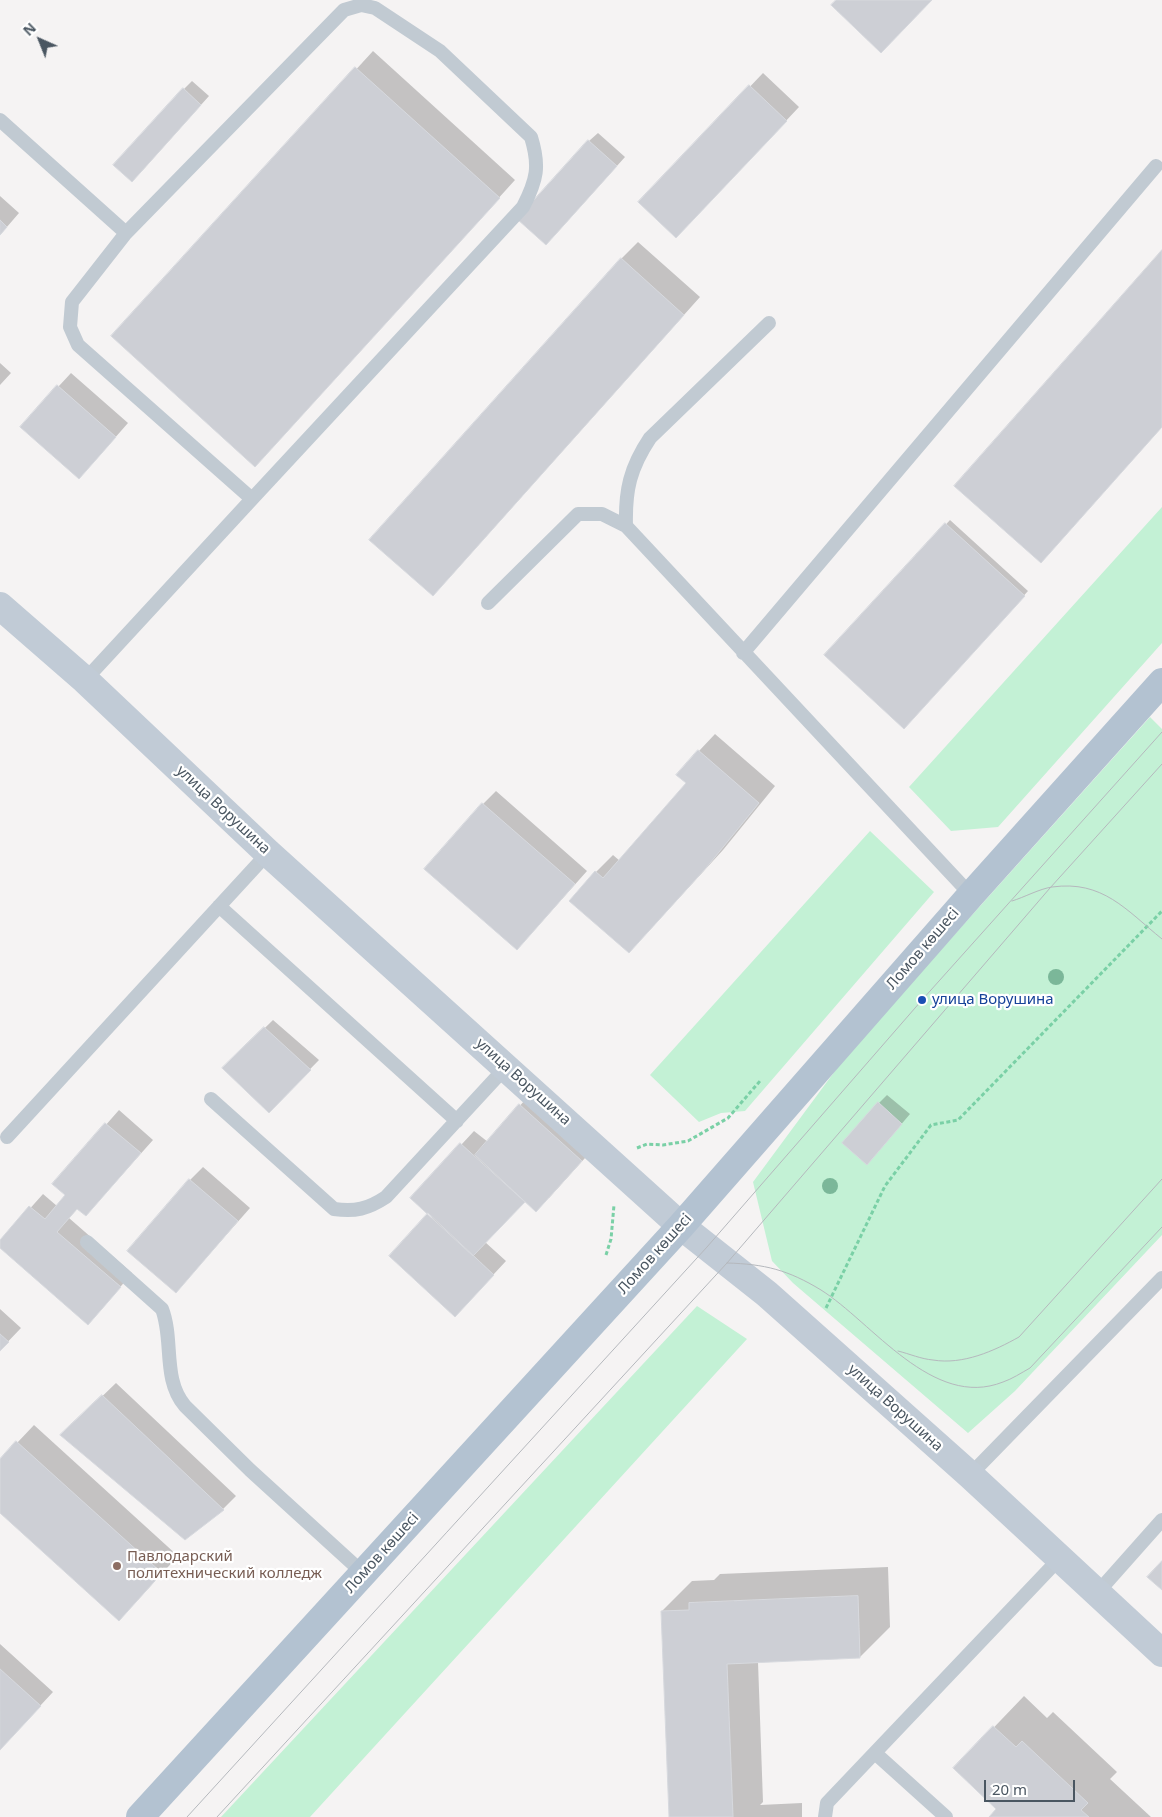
<!DOCTYPE html>
<html>
<head>
<meta charset="utf-8">
<style>
  body { margin:0 }
  #map { position:relative; width:1162px; height:1817px; overflow:hidden; background:#f5f3f3; font-family:"Noto Sans",sans-serif }
  canvas { display:block }
  .north { position:absolute; left:15px; top:15px; width:50px; height:50px; -webkit-text-stroke:4px #fff; paint-order:stroke; rotate:316deg; font-size:14px; font-weight:700; line-height:20px; text-align:center; color:#4a5661 }
  .north::after { content:''; display:block; margin:auto; width:18px; height:22px; background:#4a5661; clip-path:polygon(50% 0,100% 100%,50% 72%,0 100%) }
  .scale { position:absolute; left:984px; top:1780px; width:91px; height:22px; box-sizing:border-box; border:2px solid #4a5661; border-top:0; padding-left:6px; font-size:15px; line-height:18px; white-space:nowrap; color:#4a5661; -webkit-text-stroke:4px #fff; paint-order:stroke }
</style>
</head>
<body>
<div id="map">
<canvas width="1162" height="1817"></canvas>
<div class="north">N</div>
<div class="scale">20 m</div>
</div>
<script>
const c = document.querySelector('canvas').getContext('2d');
c.lineJoin = 'round';
function fill(path, color) {
  c.fillStyle = color;
  c.fill(path, 'evenodd');
}
function trace(path, color, width, dash) {
  c.strokeStyle = color;
  c.lineWidth = width;
  c.lineCap = dash ? 'butt' : 'round';
  c.setLineDash(dash || []);
  c.stroke(path);
}
function label(font, color, halo, rows, align = 'center') {
  c.font = font + ' "Noto Sans",sans-serif';
  c.lineWidth = 4.5;
  c.setLineDash([]);
  c.textBaseline = 'middle';
  c.strokeStyle = halo;
  c.fillStyle = color;
  for (const [text, x, y, turn = 0] of rows) {
    c.save();
    c.translate(x, y);
    c.rotate((+turn || 0) * Math.PI / 180);
    c.textAlign = isNaN(turn) ? turn : align;
    if (halo) c.strokeText(text, 0, 0);
    c.fillText(text, 0, 0);
    c.restore();
  }
}
fill(new Path2D(`
  M1162 507V643L998 827 951 831 909 787Z
  M1150 717 1162 729V1235L1015 1391 968 1433 793 1283 772 1261 753 1182 849 1052Z
  M870 831 934 892 745 1111 721 1113 699 1122 650 1075Z
  M697 1306 747 1339 310 1817H221Z`), '#c3f1d5');
fill(new Path2D(`
  M373 51 515 180 272 448 112 336Z
  M763 73 799 107 689 224 640 202Z
  M192 81 209 96 141 172 184 89Z
  M598 133 625 157 555 235 589 141Z
  M0 196 19 213 0 235Z
  M638 242 700 297 449 578 621 259Z
  M1162 252V427L1041 561Z
  M0 363 11 373 0 385Z
  M71 373 128 423 92 464 22 426Z
  M950 520 1028 591 904 727 826 655Z
  M715 734 775 786 723 850 646 934 596 872 613 855 620 861 687 783 699 751Z
  M496 791 587 871 530 935 483 804Z
  M273 1020 319 1060 269 1111 224 1068Z
  M532 1092 594 1148 549 1198 525 1200 485 1242 506 1261 468 1302 430 1213 412 1198 474 1131 488 1142Z
  M887 1095 910 1114 876 1154 879 1103Z
  M119 1110 153 1140 86 1215 78 1208 69 1218 132 1273 101 1310 0 1246V1242L43 1194 57 1206 67 1195 54 1184Z
  M203 1167 250 1208 176 1292 190 1180Z
  M0 1309 21 1328 0 1350Z
  M116 1383 236 1496 223 1509 62 1435Z
  M34 1425 178 1556 136 1602 0 1511V1461Z
  M888 1567 890 1627 860 1657 758 1662 763 1802 760 1805 802 1803V1817H670L662 1611 692 1581 714 1580 720 1574Z
  M0 1644 53 1692 0 1749Z
  M1024 1696 1047 1718 1053 1712 1117 1772 1110 1779 1151 1817H990L998 1809 955 1768Z`), '#0003');
const building = new Path2D(`
  M836 0H932L881 53 831 5Z
  M355 67 500 198 255 467 111 336Z
  M749 85 787 121 676 238 638 202Z
  M183 88 201 105 132 182 113 165Z
  M588 140 617 166 546 245 517 219Z
  M0 220 7 227 0 235Z
  M1162 250V427L1041 563 954 486Z
  M621 258 684 315 433 596 369 540Z
  M57 385 116 437 79 479 20 427Z
  M945 523 1025 596 904 729 824 655Z
  M698 750 759 803 706 868 629 953 569 901 595 871 603 878 686 783 676 775Z
  M482 803 575 884 517 950 424 869Z
  M264 1027 311 1070 269 1113 222 1068Z
  M878 1102 902 1124 867 1165 842 1143Z
  M519 1104 582 1161 536 1212 475 1155Z
  M105 1123 141 1153 86 1216 77 1209 57 1232 121 1287 88 1325 0 1248V1240L29 1206 45 1219 65 1195 52 1184Z
  M460 1143 525 1202 473 1256 410 1198Z
  M189 1179 238 1221 176 1293 127 1251Z
  M428 1213 494 1275 455 1317 389 1256Z
  M0 1334 9 1342 0 1351Z
  M102 1395 224 1510 185 1540 60 1435Z
  M16 1441 162 1573 119 1621 0 1513V1459Z
  M1162 1561V1590L1147 1577Z
  M858 1596 860 1658 727 1664 733 1817H669L661 1611 689 1610V1603Z
  M0 1669 41 1706 0 1750Z
  M993 1726 1016 1747 1022 1741 1088 1803 1081 1810 1089 1817H989L996 1809 953 1768Z`);
fill(building, '#cdcfd5');
trace(building, '#d7d9de', 1);
trace(new Path2D(`
  M637 1148 647 1144 663 1145 688 1141 728 1118 760 1081
  M606 1255 611 1239 614 1205
  M826 1308 885 1186 931 1125 958 1120 1162 911`), '#7ad0a6', 3, [4, 2.5]);
trace(new Path2D(`
  M361 5 375 8 440 51 531 137C540 166 537 180 523 207L252 499 78 345 70 327 72 302 126 233 344 10Z
  M0 120 126 233
  M626 526C625 490 630 468 650 438L769 323
  M488 603 578 514H602L626 526 971 895
  M743 653 1156 166
  M85 680 252 499
  M219 906 457 1121
  M211 1099 334 1209C355 1212 368 1209 386 1197L507 1066
  M7 1137 268 853
  M87 1242 162 1309C174 1340 162 1379 185 1406L250 1470 363 1573
  M970 1475 1162 1278
  M1098 1592 1162 1520
  M875 1753 946 1817
  M825 1817 827 1803 1060 1558`), '#c1cad2', 14);
trace(new Path2D(`
  M0 606 85 680 268 853 681 1226 767 1294 970 1475 1162 1653`), '#c1cbd6', 28);
trace(new Path2D(`
  M140 1817 681 1226 971 895 1162 682`), '#b3c2d1', 28);
trace(new Path2D(`
  M1012 901C1025 897 1039 889 1052 887 1103 880 1126 910 1162 939
  M727 1263C765 1264 788 1270 821 1290 872 1322 933 1410 1003 1382 1012 1379 1021 1373 1030 1368L1162 1227
  M898 1351C910 1354 921 1359 933 1360 963 1365 994 1351 1019 1337L1162 1179
  M187 1817 707 1247 922 1000 1162 732
  M217 1817 727 1263 1050 888 1162 764`), '#b5b8bd', 1);
c.fillStyle = '#7bb799';
for (const [x, y] of [
  [1056,977],
  [830,1186]
]) {
  c.beginPath();
  c.arc(x, y, 8, 0, 2 * Math.PI);
  c.fill();
}
for (const [x, y, r, color] of [
  [922,1000,5,"#1a4fb4"],
  [117,1566,5,"#8d6e63"]
]) {
  const dot = new Path2D();
  dot.arc(x, y, r, 0, 2 * Math.PI);
  c.fillStyle = color;
  c.fill(dot);
  trace(dot, '#fff', 2);
}
label('15px', '#4a5661', '#fff', [
  ["улица Ворушина",223,810,43],
  ["Ломов көшесі",923,949,-49],
  ["улица Ворушина",523,1082,42],
  ["Ломов көшесі",655,1254,-48],
  ["улица Ворушина",895,1408,42],
  ["Ломов көшесі",382,1553,-48]
]);
label('15px', '#164399', '#fff', [
  ["улица Ворушина",932,1000]
], 'left');
label('15px', '#785e54', '#fff', [
  ["Павлодарский",127,1557],
  ["политехнический колледж",127,1574]
], 'left');
</script>
</body>
</html>
